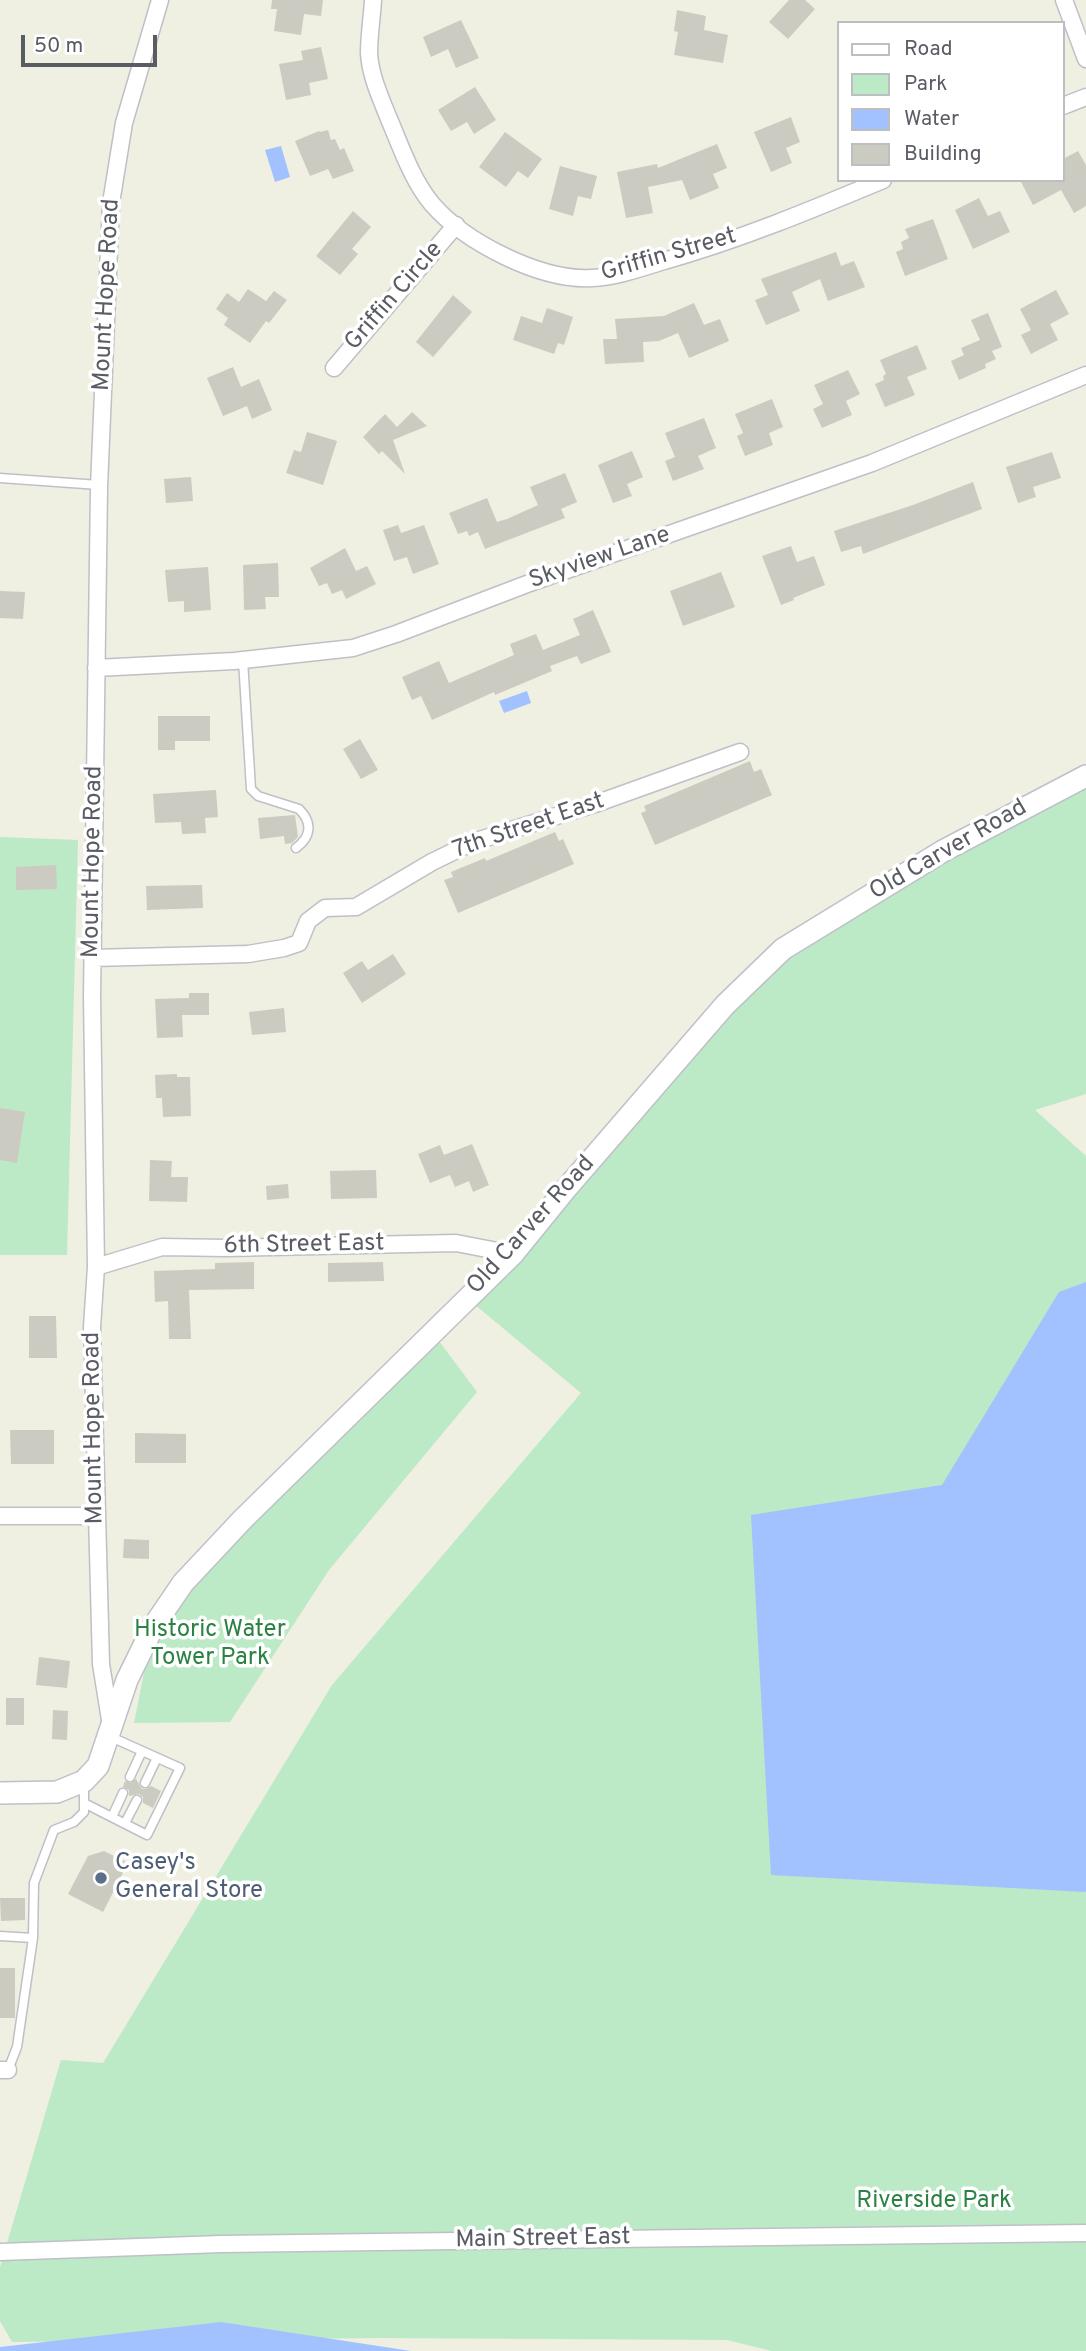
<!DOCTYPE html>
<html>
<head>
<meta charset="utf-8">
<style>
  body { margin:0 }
  #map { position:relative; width:1086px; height:2351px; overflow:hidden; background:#efefe2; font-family:Overpass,sans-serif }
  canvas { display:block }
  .legend { position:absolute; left:837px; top:21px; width:228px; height:161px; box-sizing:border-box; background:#fff; border:2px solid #bdbec1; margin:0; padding:9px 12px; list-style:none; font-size:21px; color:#5a5c64 }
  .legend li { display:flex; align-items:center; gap:14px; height:35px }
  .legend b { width:35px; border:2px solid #bdbec1 }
  .scale { position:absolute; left:21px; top:35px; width:136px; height:32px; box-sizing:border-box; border:4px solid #5a5c64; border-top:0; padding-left:9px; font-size:21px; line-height:24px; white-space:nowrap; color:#5a5c64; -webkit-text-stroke:5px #fff; paint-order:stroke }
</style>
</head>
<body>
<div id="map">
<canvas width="1086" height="2351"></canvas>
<ul class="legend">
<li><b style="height:9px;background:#fff"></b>Road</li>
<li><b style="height:19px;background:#bce9c6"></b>Park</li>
<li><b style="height:19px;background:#a2c1ff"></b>Water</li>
<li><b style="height:19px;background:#cccbc1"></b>Building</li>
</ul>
<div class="scale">50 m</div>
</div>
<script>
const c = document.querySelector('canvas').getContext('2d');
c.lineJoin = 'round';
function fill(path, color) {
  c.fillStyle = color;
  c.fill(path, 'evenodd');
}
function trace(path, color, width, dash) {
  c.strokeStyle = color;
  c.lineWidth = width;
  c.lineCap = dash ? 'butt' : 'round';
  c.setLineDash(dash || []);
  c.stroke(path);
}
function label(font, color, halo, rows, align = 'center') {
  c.font = font + ' Overpass,sans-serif';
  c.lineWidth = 7;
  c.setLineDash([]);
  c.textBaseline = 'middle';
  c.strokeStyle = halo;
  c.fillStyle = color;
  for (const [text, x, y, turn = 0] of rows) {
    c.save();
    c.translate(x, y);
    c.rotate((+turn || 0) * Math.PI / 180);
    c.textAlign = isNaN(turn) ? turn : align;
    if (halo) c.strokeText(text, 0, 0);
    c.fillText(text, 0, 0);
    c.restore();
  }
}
fill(new Path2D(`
  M1086 784V1094L1035 1110 1086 1156V2351H772L727 2340 381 2338 12 2342 0 2321V2267L61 2060 103 2063 332 1685 581 1393 468 1299 783 949Z
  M0 837 78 840 67 1255H0Z
  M433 1333 477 1392 329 1570 230 1722 134 1723 153 1627Z`), '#bce9c6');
fill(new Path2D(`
  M281 146 290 177 275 182 265 150Z
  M527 691 531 703 504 713 499 701Z
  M1086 1282V1892L771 1875 751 1515 942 1485 1059 1292Z
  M221 2322 411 2351H0V2347Z`), '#a2c1ff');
fill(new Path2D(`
  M272 0H323L321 16 304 14 301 35 274 31 277 9H271Z
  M789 0H805L815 9 788 39 769 22Z
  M677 10 706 16 704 30 728 35 723 63 674 55 678 32 674 31Z
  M461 20 479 58 456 68 448 49 431 57 423 37Z
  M321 47 328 79 309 83 311 95 286 100 279 64 303 60 301 51Z
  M475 87 496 120 474 134 467 122 451 131 438 110Z
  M791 117 800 142 786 148 792 163 771 172 754 132Z
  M328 130 331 140 335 139 340 150 344 148 354 171 333 179 328 169 310 176 295 141 319 131 320 132Z
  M505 132 542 159 528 178 518 171 506 187 479 167Z
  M717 144 727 168 713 174 719 188 690 200 682 180 648 187 653 213 626 218 617 172 657 164 658 168Z
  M1078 151 1086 165V206L1074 213 1061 190 1033 205 1020 180H1063V159Z
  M560 166 597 176 591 199 578 196 573 216 549 209Z
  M979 198 988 216 1000 211 1010 232 973 249 955 210Z
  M353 211 371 227 352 249 358 254 340 275 316 256Z
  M933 219 948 259 905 276 896 252 903 249 901 242 909 238 905 229Z
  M836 252 841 266 854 261 865 287 828 301 820 279 792 292 800 311 766 325 755 300 768 295 761 279Z
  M248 289 266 301 274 291 287 300 269 323 266 321 250 343 224 325 228 318 216 309 227 293 239 302Z
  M1056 290 1069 314 1050 324 1058 340 1031 354 1021 335 1031 330 1020 309Z
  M453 295 472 312 433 357 416 342Z
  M694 303 704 325 720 319 729 341 689 358 678 333 659 341 643 342 644 362 605 364 603 339H617L615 319 664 316Z
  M547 308 573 317 564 345 558 343 554 354 513 340 521 316 542 323Z
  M988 313 1002 347 992 351 996 359 985 364 986 368 959 380 951 361 964 355 961 348 980 340 971 320Z
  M917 345 927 369 907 377 915 395 885 407 875 384 884 380 883 376 886 374 880 360Z
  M233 367 241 387 259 379 272 410 252 419 247 406 223 416 207 378Z
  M848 370 860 394 846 401 852 415 822 428 813 409 823 404 814 385Z
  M772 399 783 427 769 433 773 445 745 456 737 436 743 433 735 414Z
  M412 412 427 426 393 440 405 474 382 451 379 454 363 437 385 414 397 427Z
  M704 418 716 448 698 456 704 469 673 481 665 461 675 457 665 433Z
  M307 432 337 441 323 485 286 473 294 450 301 452Z
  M632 451 643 477 627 484 632 496 613 503 598 465Z
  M1052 452 1061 478 1033 487 1036 497 1018 503 1006 467Z
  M565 473 577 502 561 509 565 518 485 549 478 532 469 536 467 531 458 534 449 513 487 498 497 522 507 519 538 505 530 487Z
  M191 477 193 501 166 503 164 479Z
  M973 482 982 509 863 554 861 546 841 552 834 531 913 505Z
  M398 525 401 533 424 525 439 564 413 574 407 557 394 561 383 530Z
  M791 546 797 562 814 556 825 585 793 598 794 600 781 605 762 556Z
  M345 548 356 571 367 566 376 584 346 599 342 590 332 594 327 583 319 586 310 568Z
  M278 563 279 597H265L266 609 244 610 243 565Z
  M208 567 211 610 184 612V601L168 602 165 570Z
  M721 572 735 607 683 626 670 591Z
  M0 591 25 592 23 619 0 618Z
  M593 610 611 652 581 664 577 656 550 666 552 671 495 695 494 692 432 720 421 696 412 700 402 677 439 661 449 683 514 655 510 644 536 634 543 650 580 635 573 619Z
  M158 716H210V741H175V750H158Z
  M360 739 378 770 361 779 343 749Z
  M750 761 754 772 761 769 772 795 655 845 641 813 646 811 644 806Z
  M216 790 218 817 205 818 206 833 182 834 181 822 155 823 153 794Z
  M295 815 298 837 292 843 285 844 284 836 260 839 258 818Z
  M555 832 559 841 563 839 574 864 458 913 444 880 453 877 451 872 485 858 486 861Z
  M56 865 57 889 16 890V867Z
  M202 885 203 908 147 910 146 886Z
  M393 954 406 974 362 1003 343 973 362 961 368 970Z
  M189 993H209V1015H182L183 1037 157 1038 155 999 189 998Z
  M284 1008 286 1032 252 1035 249 1012Z
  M177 1074V1077H190L191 1116 163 1117 162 1098H156L155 1075Z
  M0 1108 25 1112 17 1163 0 1160Z
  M472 1144 489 1185 473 1192 469 1181 455 1187 450 1175 430 1183 418 1154 440 1145 444 1155Z
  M150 1160 172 1161 171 1177H188L187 1202 149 1201Z
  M376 1170 377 1198 331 1199 330 1171Z
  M288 1184 289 1198 267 1200 266 1186Z
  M254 1262V1289L189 1290 191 1339H169L168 1301 155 1302 154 1271 215 1269V1263Z
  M383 1262 384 1281 328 1282V1263Z
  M29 1316H56L57 1358H29Z
  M10 1430H54V1464H11Z
  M135 1433 186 1434V1463H135Z
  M124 1539 149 1540V1559L123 1558Z
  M39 1657 70 1661 67 1688 36 1685Z
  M6 1698H24V1725H6Z
  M53 1710 68 1711 67 1740 52 1739Z
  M136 1779 142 1789H146L151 1786 161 1791 153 1808 143 1803V1797L139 1794 129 1796V1790L123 1787 125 1781 131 1783Z
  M104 1851 128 1863 103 1912 68 1894 88 1856Z
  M0 1898H25V1920L1 1921Z
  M0 1968H15V2018H0Z`), '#cccbc1');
const lane = new Path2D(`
  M0 478 99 485
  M243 660 251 789 258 796 299 809C313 823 311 837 296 848
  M130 1777 142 1751
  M145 1783 157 1758
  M84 1803 147 1835 180 1768 111 1737
  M112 1817 123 1793
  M125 1823 137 1800
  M0 1936 33 1938
  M8 2070 17 2047 33 1938 34 1883 54 1830 74 1822 84 1812V1782`);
const street = new Path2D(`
  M373 0C372 17 369 36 369 53 370 75 381 99 389 119 401 147 412 180 432 204 465 242 540 281 592 278 616 277 641 268 664 261 739 240 811 210 883 180
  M1064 0 1086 59
  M1063 106 1086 97
  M334 368 456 225
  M96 668 234 661 353 648 396 634 527 584 872 463 1086 375
  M92 958 248 954 284 948 299 943 308 921 325 908 356 907 432 862 473 842 595 804 740 752
  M96 1267 162 1247 226 1248 456 1243 513 1254
  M0 1516H97
  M111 1726 101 1664 92 1327 96 1267 92 996 99 487 111 203 124 123 160 0
  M0 2070H8
  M0 2252 221 2244 1086 2233`);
const secondary = new Path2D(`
  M0 1793 57 1792 84 1781 98 1766 127 1680 153 1627 183 1583 243 1519 513 1254 565 1190 725 1005 783 949 943 851 1086 776`);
trace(lane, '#bfc0c7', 11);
trace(street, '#bfc0c7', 19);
trace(secondary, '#bfc0c9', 24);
trace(lane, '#fff', 8);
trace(street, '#fff', 16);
trace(secondary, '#fff', 21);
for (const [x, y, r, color] of [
  [101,1878,7,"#5c6f8a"]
]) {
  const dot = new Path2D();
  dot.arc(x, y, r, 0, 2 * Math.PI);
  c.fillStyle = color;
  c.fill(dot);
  trace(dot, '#fff', 2.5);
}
label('24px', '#5a5c64', '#fff', [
  ["Griffin Street",669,256,-16],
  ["Mount Hope Road",108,295,-87],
  ["Griffin Circle",395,297,-49],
  ["Skyview Lane",600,559,-19],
  ["7th Street East",529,827,-19],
  ["Old Carver Road",949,851,-30],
  ["Mount Hope Road",94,862,-89],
  ["Old Carver Road",532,1226,-48],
  ["6th Street East",304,1246,-1],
  ["Mount Hope Road",95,1428,-91],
  ["Main Street East",543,2240,-1]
]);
label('24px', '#2b8243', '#fff', [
  ["Historic Water",210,1631],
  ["Tower Park",210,1659],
  ["Riverside Park",934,2202]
]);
label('24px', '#4e5e75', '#fff', [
  ["Casey's",115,1864],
  ["General Store",115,1892]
], 'left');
</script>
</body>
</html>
